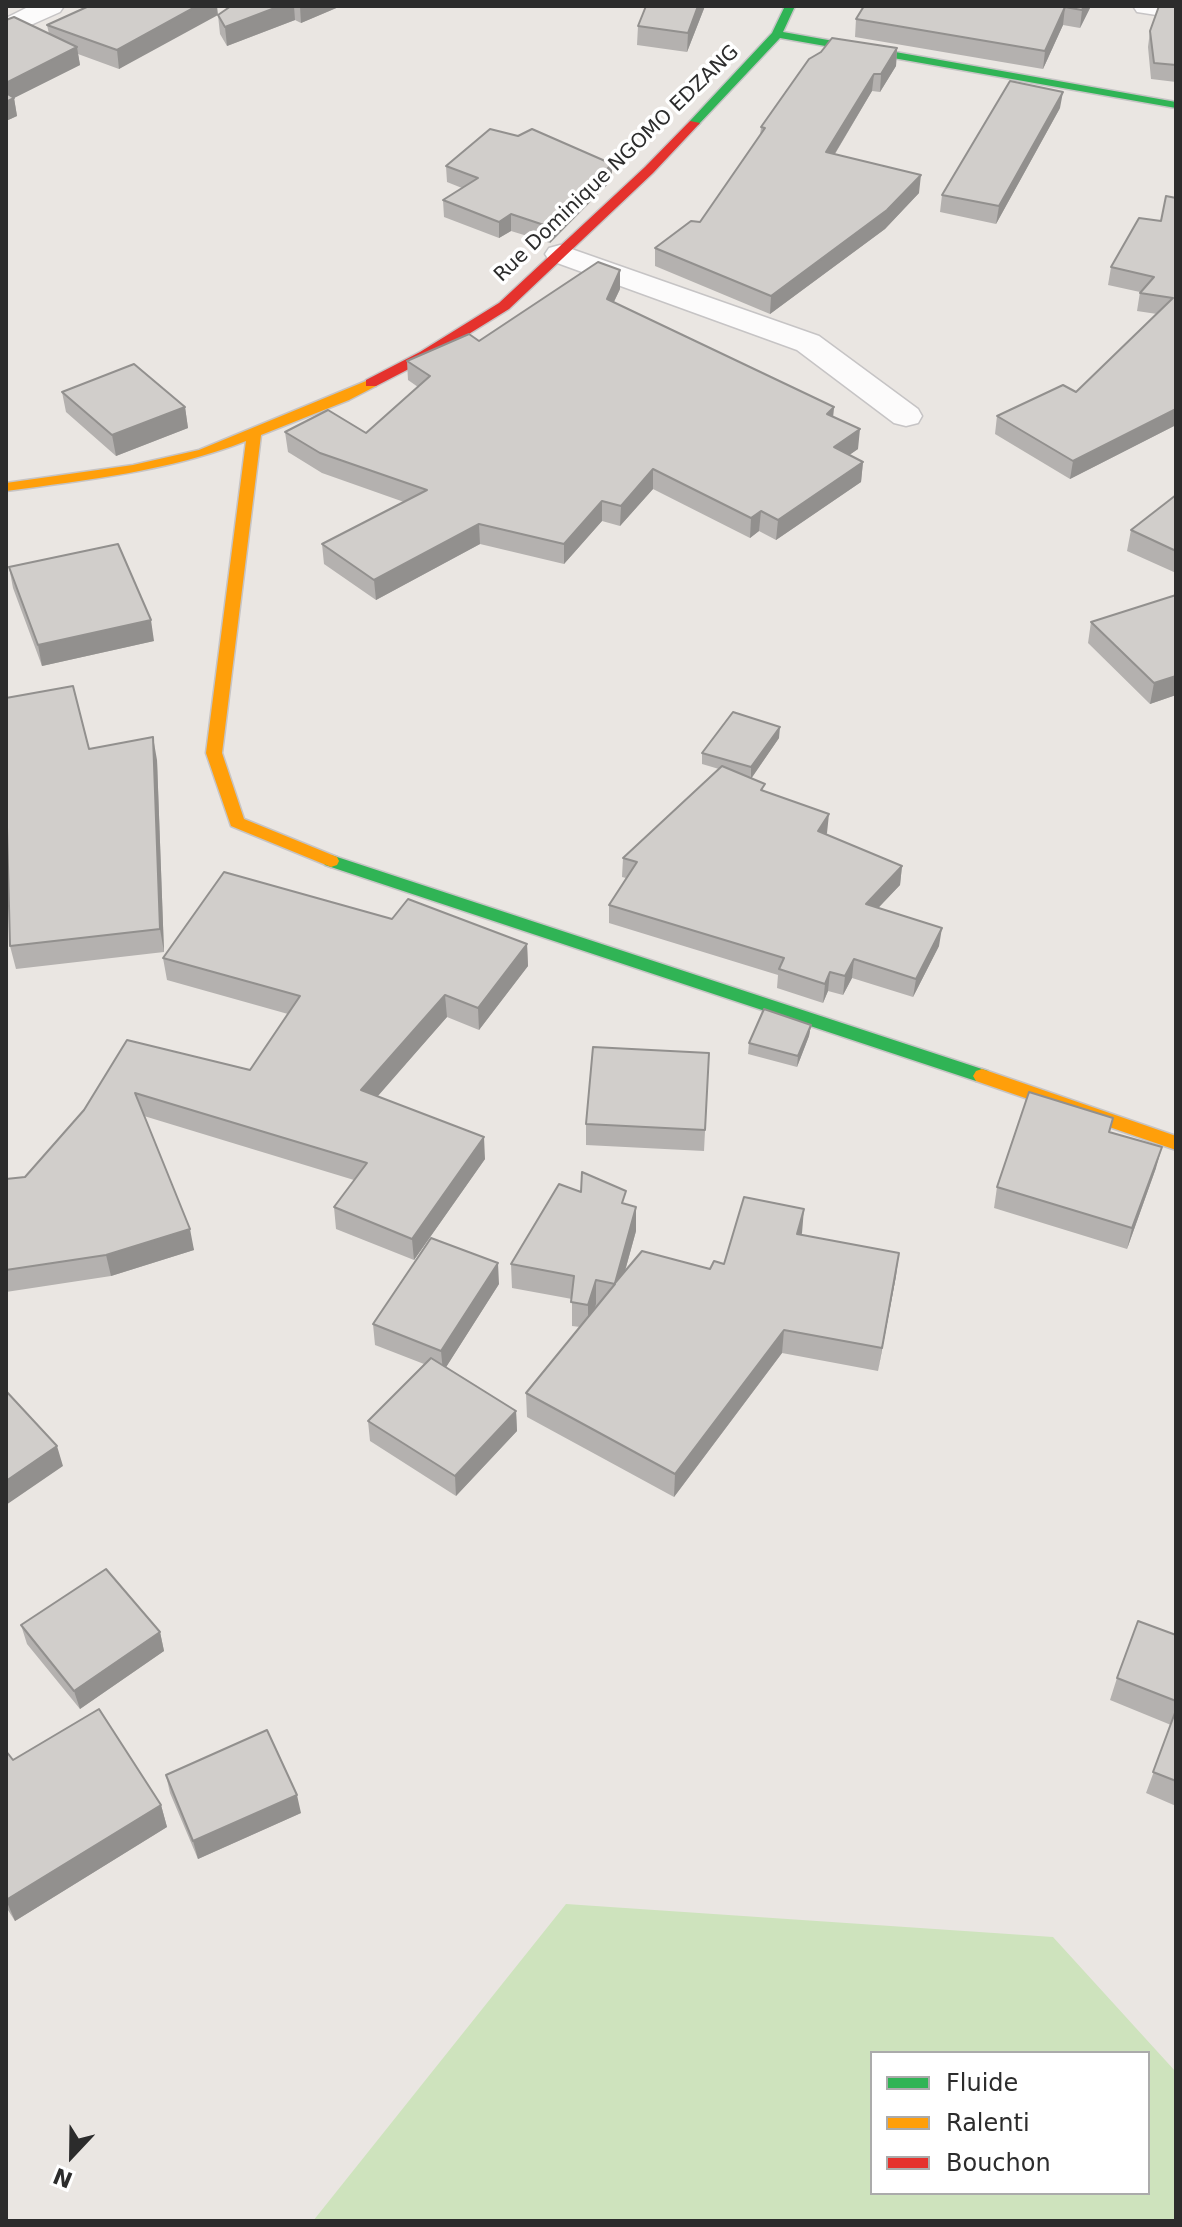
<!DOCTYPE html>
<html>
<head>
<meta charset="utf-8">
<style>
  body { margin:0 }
  #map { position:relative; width:1182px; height:2227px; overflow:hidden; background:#eae6e2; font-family:"DejaVu Sans",sans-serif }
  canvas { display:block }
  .frame { position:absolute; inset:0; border:8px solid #2c2c2c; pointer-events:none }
  .legend { position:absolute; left:870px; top:2051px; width:280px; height:144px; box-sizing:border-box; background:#fff; border:2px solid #ababab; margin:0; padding:10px 14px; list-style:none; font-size:24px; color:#2c2c2c }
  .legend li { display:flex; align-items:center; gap:16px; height:40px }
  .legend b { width:40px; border:2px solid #ababab }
  .north { position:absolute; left:32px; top:2115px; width:80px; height:80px; -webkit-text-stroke:6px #fff; paint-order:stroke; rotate:202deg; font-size:22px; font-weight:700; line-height:32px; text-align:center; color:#2c2c2c }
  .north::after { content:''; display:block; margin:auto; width:28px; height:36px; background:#2c2c2c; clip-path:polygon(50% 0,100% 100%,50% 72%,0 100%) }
</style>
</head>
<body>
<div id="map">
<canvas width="1182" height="2227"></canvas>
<div class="frame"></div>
<ul class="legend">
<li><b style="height:10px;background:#30b455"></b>Fluide</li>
<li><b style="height:10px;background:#ff9f0a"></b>Ralenti</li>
<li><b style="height:10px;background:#e5322d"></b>Bouchon</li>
</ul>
<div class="north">N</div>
</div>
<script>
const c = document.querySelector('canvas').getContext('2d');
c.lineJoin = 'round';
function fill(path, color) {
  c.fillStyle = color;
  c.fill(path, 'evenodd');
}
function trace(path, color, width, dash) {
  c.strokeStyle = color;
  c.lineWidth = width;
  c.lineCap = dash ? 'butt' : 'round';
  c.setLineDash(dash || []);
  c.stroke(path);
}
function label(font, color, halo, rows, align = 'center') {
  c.font = font + ' "DejaVu Sans",sans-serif';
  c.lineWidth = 7;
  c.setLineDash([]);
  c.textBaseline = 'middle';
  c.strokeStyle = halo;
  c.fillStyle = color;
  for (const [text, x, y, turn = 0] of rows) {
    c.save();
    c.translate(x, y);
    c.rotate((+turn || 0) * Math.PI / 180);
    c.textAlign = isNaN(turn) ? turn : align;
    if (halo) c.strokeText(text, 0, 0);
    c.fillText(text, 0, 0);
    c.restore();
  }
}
fill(new Path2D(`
  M566 1904 1053 1937 1176 2072V2221H313ZM872 2053H1148V2193H872Z`), '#cee3bd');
const street = new Path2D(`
  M30 6H64L60 12 6 36V18Z
  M1133 6H1176V18L1137 12Z
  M560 245 819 336 918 409 922 416 918 423 906 426 894 423 797 350 549 260 545 254 549 248Z`);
const fast = new Path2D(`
  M785 6H795L783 32 1176 102V108L780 38 698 125H690V121L772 33Z
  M331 855 988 1071 991 1076 988 1081H976L325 865 323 861 325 857Z`);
const slow = new Path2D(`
  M371 379 378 383 376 386 349 400 261 435 222 753 244 819 337 857 339 861 337 865 331 867 231 826 206 753 246 441C169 471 88 480 6 491V483L133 465 199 450Z
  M982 1069 1176 1136V1150L976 1081 973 1076 976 1071Z`);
const jam = new Path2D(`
  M690 121 700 123 653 173 509 309 430 358 376 386H366V380L420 352 499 303 645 167Z`);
trace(street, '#c6c4c5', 3);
trace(fast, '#c6c4c5', 3);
trace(slow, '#c6c4c5', 3);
trace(jam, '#c6c4c5', 3);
fill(street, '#fcfbfb');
fill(fast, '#30b455');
fill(slow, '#ff9f0a');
fill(jam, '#e5322d');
fill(new Path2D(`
  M217 6 119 69 78 54 80 65 14 98 17 116 6 121V20L49 34 47 25Z
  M231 6H341L301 23 295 20 227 46 220 34 218 15Z
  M705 6 687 52 637 45 638 26Z
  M864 6H1091L1080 28 1063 25 1043 69 855 37 856 19Z
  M1176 6V82L1151 79 1148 47 1150 31Z
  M897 48 896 66 880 92 872 91 835 154 919 193 885 229 770 314 655 266V248L700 222 760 136 761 127Z
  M1060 108 996 224 940 212 942 195Z
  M612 164V180L550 243 511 231 499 238 444 217 443 200 462 188 447 182 446 166Z
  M1176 198V425L1070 479 995 434 997 416 1076 392 1157 314 1137 311 1140 292 1108 285 1111 267 1161 221Z
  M620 289 614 302 834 407 833 417 858 449 849 455 863 462 861 482 776 540 759 531 750 538 653 489 620 526 602 521 564 564 480 544 376 600 324 564 322 544 404 502 322 473 288 452 285 432 366 433 418 387 408 380 407 361 479 341Z
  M62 392 185 407 188 428 116 456 66 412Z
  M1176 495V573L1127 551 1131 530Z
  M9 567 154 641 42 666 13 588Z
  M1176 595V695L1150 704 1088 643 1091 622Z
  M779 738 751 778 765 792 827 833 826 834 902 866 900 885 878 908 939 946 913 997 852 978 843 995 828 991 823 1003 777 988 778 975 609 923V905L626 878 622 877 623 858 719 769 702 764V753Z
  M89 749 157 760 164 952 16 969 10 946 8 851 6 852Z
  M392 919 527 944 528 966 479 1030 447 1017 377 1096 485 1159 414 1260 336 1229 334 1207 354 1180 144 1116 194 1250 111 1276 6 1292V1179L25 1177 84 1110 127 1040 250 1070 288 1014 167 980 163 958Z
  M811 1025 809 1036 797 1067 748 1054 749 1043Z
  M709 1053 704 1151 586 1145V1124Z
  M1113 1118 1110 1132 1156 1168 1127 1249 994 1208 997 1187Z
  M581 1192 626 1204 636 1231 625 1271 710 1269 801 1235 896 1276 878 1371 782 1353 674 1497 527 1417 526 1393 580 1327 572 1326V1299L512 1288 511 1264Z
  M499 1284 446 1367 516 1411 517 1431 456 1496 370 1441 368 1421 424 1364 375 1345 373 1324Z
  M21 1625 160 1632 164 1651 80 1709 27 1644Z
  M1176 1635V1806L1146 1793 1171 1725 1110 1700 1117 1678Z
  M6 1751 13 1760 161 1805 167 1827 15 1921 6 1907Z
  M166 1775 301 1813 198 1859 170 1793Z`), '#b4b1af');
fill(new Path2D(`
  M197 6H217L218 15 119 69 117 50Z
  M280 6H294L295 20 227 46 225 27Z
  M300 6H341L301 23Z
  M698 6H705L687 52 688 33Z
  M1084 6H1091L1080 28 1082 10Z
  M1065 7 1063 25 1043 69 1045 51Z
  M77 47 80 65 8 101 14 98 17 116 6 121V83Z
  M897 48 896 66 880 92 881 74Z
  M874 74 872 91 825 170 826 152Z
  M1063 92 1060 108 996 224 999 206Z
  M612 164V180L550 243V227Z
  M921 175 919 193 885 229 770 314 771 296Z
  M511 214V231L499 238V222Z
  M620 270V289L606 318 607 299Z
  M185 407 188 428 116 456 112 435Z
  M834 407 832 426 827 414Z
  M1176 409V425L1070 479 1073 461Z
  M860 429 858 449 832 467 834 447Z
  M863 462 861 482 776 540 778 520Z
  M653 469V489L620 526 621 506Z
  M602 501V521L564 564V544Z
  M761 511 759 531 750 538 751 518Z
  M479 524 480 544 376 600 374 580Z
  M151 620 154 641 42 666 38 645Z
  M1176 676V695L1150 704 1154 683Z
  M780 727 779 738 751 779V767Z
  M153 737 157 760 164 952 160 929Z
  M829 814 827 833 816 850 818 831Z
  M6 827H7L13 850 6 852Z
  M902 866 900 885 864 923 866 904Z
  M942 928 939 946 913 997 916 979Z
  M527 944 528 966 479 1030 478 1008Z
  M854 959 852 978 843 995 845 976Z
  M830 972 828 991 823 1003 825 984Z
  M445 995 447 1017 364 1112 361 1090Z
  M811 1025 809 1036 797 1067 798 1056Z
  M484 1137 485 1159 414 1260 412 1239Z
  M1162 1147 1156 1168 1127 1249 1132 1228Z
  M636 1207V1231L615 1307V1283Z
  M804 1209 802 1233 795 1258 797 1234Z
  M190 1229 194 1250 111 1276 106 1255Z
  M899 1253 896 1276 878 1371 882 1348Z
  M498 1263 499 1284 443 1372 441 1351Z
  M596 1280V1304L588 1329V1305Z
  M784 1330 782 1353 674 1497 675 1474Z
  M516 1411 517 1431 456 1496 455 1476Z
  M57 1446 63 1466 6 1505V1481Z
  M160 1632 164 1651 80 1709 74 1691Z
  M297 1795 301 1813 198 1859 193 1841Z
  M161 1805 167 1827 15 1921 6 1900Z`), '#92908e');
const building = new Path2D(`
  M89 6H197L117 50 47 25Z
  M231 6H280L225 27 218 15Z
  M646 6H698L688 33 638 26Z
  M864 6H1084L1082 10 1065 7 1045 51 856 19Z
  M1159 6H1176V65L1154 63 1150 31Z
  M14 17 77 47 6 83V20Z
  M832 38 897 48 881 74H874L826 152 921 175 887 210 771 296 655 248 691 221 700 222 765 128 761 127 809 59 821 52Z
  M1010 81 1063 92 999 206 942 195Z
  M6 93 14 98 6 102Z
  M490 129 518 136 532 129 612 164 550 227 511 214 499 222 443 200 478 178 446 166Z
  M1166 196 1176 198V409L1073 461 997 416 1063 385 1076 392 1173 298 1140 293 1154 277 1111 267 1139 218 1161 221Z
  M598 262 620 270 607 299 834 407 827 414 860 429 834 447 863 462 778 520 761 511 751 518 653 469 621 506 602 501 564 544 479 524 374 580 322 544 427 490 320 453 285 432 328 410 366 433 430 376 407 361 469 334 479 341Z
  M134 364 185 407 112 435 62 392Z
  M1176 495V551L1131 530Z
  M118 544 151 620 38 645 9 567Z
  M1176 595V676L1154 683 1091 622Z
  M73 686 89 749 153 737 160 929 10 946 7 827H6V698Z
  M733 712 780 727 751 767 702 753Z
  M722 766 765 784 761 790 829 814 818 831 902 866 866 904 942 928 916 979 854 959 845 976 830 972 825 984 779 969 784 958 609 905 637 862 623 858Z
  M224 872 392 919 408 899 527 944 478 1008 445 995 361 1090 484 1137 412 1239 334 1207 367 1163 135 1093 190 1229 106 1255 6 1270V1179L25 1177 84 1110 127 1040 250 1070 300 996 163 958Z
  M764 1009 811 1025 798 1056 749 1043Z
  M593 1047 709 1053 705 1130 586 1124Z
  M1029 1092 1113 1118 1109 1132 1162 1147 1132 1228 997 1187Z
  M582 1172 626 1191 622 1203 636 1207 615 1283 642 1251 710 1269 714 1261 724 1264 744 1197 804 1209 797 1234 899 1253 882 1348 784 1330 675 1474 526 1393 615 1284 596 1280 588 1305 571 1302 574 1276 511 1264 559 1184 581 1192Z
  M431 1238 498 1263 441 1351 373 1324Z
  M431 1358 516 1411 455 1476 368 1421Z
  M6 1391 57 1446 6 1481Z
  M106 1569 160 1632 74 1691 21 1625Z
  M1138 1621 1176 1635V1701L1117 1678Z
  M99 1709 161 1805 6 1900V1751L13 1760Z
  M1176 1710V1781L1153 1772Z
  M267 1730 297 1795 193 1841 166 1775Z`);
fill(building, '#d1cecb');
trace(building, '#92908e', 2);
label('20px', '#2c2c2c', '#fff', [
  ["Rue Dominique NGOMO EDZANG",617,164,-44]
]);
</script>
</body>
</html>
